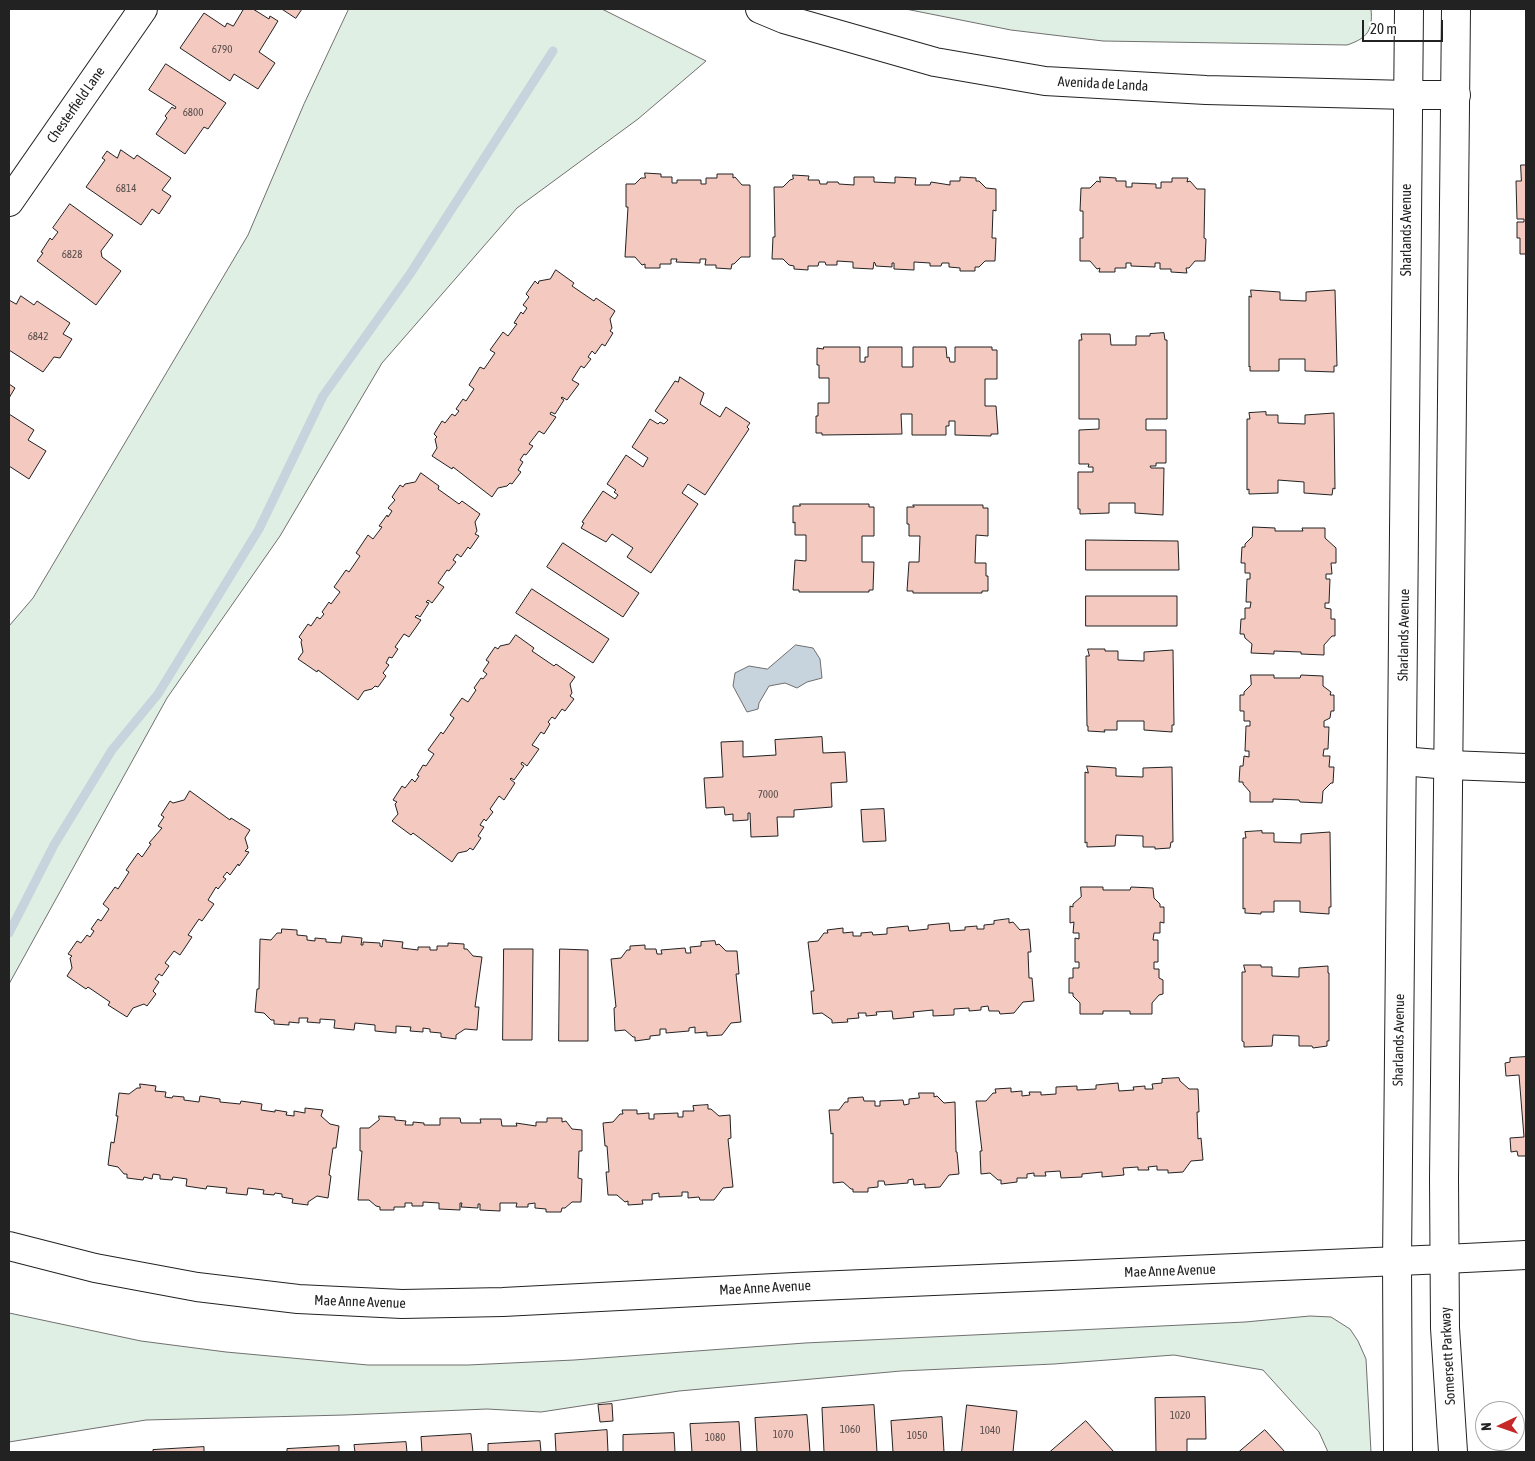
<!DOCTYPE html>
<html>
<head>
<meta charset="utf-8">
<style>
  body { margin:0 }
  #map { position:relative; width:1535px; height:1461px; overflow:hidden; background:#fff; font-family:"Asap Condensed",sans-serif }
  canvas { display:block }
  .frame { position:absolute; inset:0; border:10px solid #222; pointer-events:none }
  .north { position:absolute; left:1475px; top:1401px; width:50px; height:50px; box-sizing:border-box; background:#fff; border:1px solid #a7a7a7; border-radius:50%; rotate:267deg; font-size:14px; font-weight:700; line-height:20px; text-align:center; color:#222 }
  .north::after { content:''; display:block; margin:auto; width:18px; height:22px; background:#c62828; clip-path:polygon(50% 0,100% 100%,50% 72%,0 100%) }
  .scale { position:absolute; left:1362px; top:20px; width:81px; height:22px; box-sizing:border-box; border:2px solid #222; border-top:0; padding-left:6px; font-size:15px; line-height:18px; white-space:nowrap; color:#222; -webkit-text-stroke:4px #fff; paint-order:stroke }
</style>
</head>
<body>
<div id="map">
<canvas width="1535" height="1461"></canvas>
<div class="frame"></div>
<div class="north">N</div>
<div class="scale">20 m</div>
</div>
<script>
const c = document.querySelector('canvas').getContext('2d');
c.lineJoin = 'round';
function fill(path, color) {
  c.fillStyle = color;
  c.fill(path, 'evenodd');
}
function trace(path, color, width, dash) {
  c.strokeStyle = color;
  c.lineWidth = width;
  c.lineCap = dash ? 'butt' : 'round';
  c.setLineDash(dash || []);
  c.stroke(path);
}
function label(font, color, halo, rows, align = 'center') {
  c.font = font + ' "Asap Condensed",sans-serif';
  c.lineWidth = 4;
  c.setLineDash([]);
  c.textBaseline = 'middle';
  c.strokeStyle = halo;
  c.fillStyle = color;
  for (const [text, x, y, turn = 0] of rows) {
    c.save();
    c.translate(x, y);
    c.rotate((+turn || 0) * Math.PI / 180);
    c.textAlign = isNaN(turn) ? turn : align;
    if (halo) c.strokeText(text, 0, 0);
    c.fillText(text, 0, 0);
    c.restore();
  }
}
const green = new Path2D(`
  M349 9H602L706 61 638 119 517 208 382 363 280 536 167 698 9 984V626L33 598 248 235 304 104Z
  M906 9H1371C1373 30 1368 38 1347 45L1103 41 1011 30Z
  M9 1313 141 1341 226 1352 368 1365H468L574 1360 805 1343 1245 1322 1310 1316 1331 1317 1350 1329 1358 1341 1366 1359 1371 1452H1328L1319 1432 1263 1370 1174 1355 1054 1364 901 1371 679 1391 541 1412 487 1409 345 1415 146 1420 9 1442Z`);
fill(green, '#e0efe3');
trace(green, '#6f6f6f', 1);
const water = new Path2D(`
  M796 645 813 648 820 659 822 678 807 682 797 688 785 683 769 686 759 703 758 709 747 712 733 686 735 673 749 666 767 669Z`);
fill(water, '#c7d3dd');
trace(water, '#6f6f6f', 1);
trace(new Path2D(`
  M9 933 54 845 112 750 158 694 259 529 323 396 410 274 553 51`), '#c7d3dd', 9);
const building = new Path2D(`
  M244 9H253L269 19 270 16 278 21 259 52 275 63 258 89 234 74 230 81 180 48 204 13 225 27 227 23 233 26Z
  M282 9H302L296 18Z
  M166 64 226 103 208 129 204 127 185 154 156 134 167 118 165 116 172 107 175 109 176 107 149 90Z
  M121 150 134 159 137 155 171 178 162 190 171 196 159 214 152 209 141 225 86 187 105 160 102 158 107 151 117 158Z
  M1521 165H1526V254H1520V238H1517V222H1524V219H1517L1516 181H1521Z
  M645 173 661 174V177H672V183H677V180H701V184H706V178H717V174H733V178L735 177 742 185H750V257H741L734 264H732L731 269 716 268V265H705L706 259H700V263L676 262 677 259H671V264H660V268H645V264L642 265 635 257H625L628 207H626V184H635L641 178H645Z
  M793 175 809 176 808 180H819L820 184H827V182H838L839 184 854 185V177H874V182L895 183V177L916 178 915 185H930L931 182 950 185V181H960V177L976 178V181H979L986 188 996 189V211L993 210 992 238H996L995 261H985L979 267H975V271H960V268L949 267V263H942L941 266H930V263L914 262V270L894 269V263H892V267L876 266 875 263 874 262 873 269 853 268V262L837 261V265H826L825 262H819L818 266H808V270L794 269V266L789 265 783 259H772L773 237H775L774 187H783L790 180 793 179Z
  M1100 177 1116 178V181H1126V187H1132V183L1156 184V188H1161V182H1172V178H1188L1187 182 1190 181 1197 189H1205L1204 238 1206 239 1205 261H1195L1189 268H1186L1187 273 1171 272V269H1160V263H1155V267L1131 266V263H1126V268H1115V272H1099L1100 268 1097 269 1090 261H1080V238H1083V211H1080L1081 188H1090L1097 181 1100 182Z
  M70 204 113 235 101 251 102 257 121 271 96 305 37 261 43 253 41 252 50 238 52 240 58 232 53 228Z
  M556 270 574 283 572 286 594 301 596 298 615 311 610 319 612 328 610 331 613 333 605 346 602 344 595 354 592 351 588 357 591 359 584 368 581 366 572 380 579 384 567 400 562 397 561 398 564 400 555 414 551 412 550 414 556 417 544 434 539 431 529 444 533 446 526 455 524 454 520 460 523 462 518 470 521 472 512 484 510 483 507 486 498 488 492 497 453 467 452 469 432 456 437 448 435 439 437 437 434 434 442 421 445 423 452 414 455 416 459 411 456 409 463 399 466 401 474 389 469 385 480 367 484 369 495 353 490 350 503 332 508 336 517 324 514 323 521 312 523 314 527 308 523 305 529 297 526 294 535 281 538 284 539 281 550 279Z
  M1251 290 1280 292V300L1306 301V292L1335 290 1337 366H1334V372L1305 371V359H1279V371H1250V366L1249 367V296L1251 297Z
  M21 296 34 305 37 301 70 323 63 334 72 339 60 358 54 357 43 372 9 350V300L16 304Z
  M1164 333 1165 340H1167V419H1146V430H1166V463H1156V466H1150L1151 468H1164L1163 515 1135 513V503H1109V513L1080 514V509H1078V472H1093V467H1088L1089 464H1079V430L1099 429V419H1079V340H1082L1081 334H1110L1111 345H1136V336H1150V334Z
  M824 347H860V362H865V357H868V347H902V367H913V347H946L947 358 949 357 950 362H955V347H992V350H997V379H985V406H996L998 434H991V436L955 435V421H949V426H946V435H912V414H901L902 434 822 435V433H816V416H818V403H829V378H819V365H817V348L823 349Z
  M680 377 704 393 700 404 720 417 726 407 750 423 747 427 749 429 705 495 688 484 682 493 698 504 651 573 627 557 633 548 612 534 606 542 581 528 584 523 582 522 603 491 615 499 618 495 614 492 616 490 607 484 626 455 643 467 648 458 632 447 650 419 658 424 660 422 664 424 668 420 655 411 675 381 678 382Z
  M9 384 15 388 9 398Z
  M1266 412V415H1278V423L1305 424V415L1334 413 1335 489 1333 488 1332 495 1304 493V482L1278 480V493L1249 494V489L1247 490V419H1250L1249 413Z
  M9 414 34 430 28 440 46 451 29 479 9 466Z
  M421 473 439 486 438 489 459 504 462 501 480 514 475 522 477 531 475 534 479 536 470 549 468 547 461 557 457 554 453 560 456 562 449 571 447 570 438 583 444 587 432 603 428 600 426 602 429 603 420 617 417 615 415 617 421 620 409 637 404 634 395 647 398 649 392 658 389 657 386 663 389 665 383 673 386 676 378 687 375 686 372 689 364 691 358 700 318 670 317 672 298 659 303 652 301 642 302 640 299 637 308 624 311 626 317 617 320 619 324 614 322 612 329 602 331 604 340 592 334 587 346 570 349 572 360 556 356 553 368 535 373 539 382 527 379 526 387 515 388 517 392 511 388 508 395 500 392 497 400 485 403 487 405 484 415 482Z
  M800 504H869V507H874V536H862V562H874L873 590H869V592H799V590H793L795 560 806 561V535H795V522L793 523V506H800Z
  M913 505H983V508H988V536L976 535 975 563H986V576H988V591H982V593H913V591H907L909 562H919L920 536H909V524H907V507H914Z
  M1253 527 1275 528V531H1303L1302 528H1325V538L1336 548V563H1331L1332 574H1326V579H1330L1329 603H1325V608L1331 609V619H1335V636H1332L1324 645V655L1301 654V652L1274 651V654L1251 653 1252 644 1245 638 1244 634H1240L1241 619H1245V608H1250L1251 602H1246L1247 579H1250V573H1245V563H1241L1242 547H1245V544L1252 537Z
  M1086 540 1178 541 1179 570H1086Z
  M563 543 639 593 623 617 547 567Z
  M532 589 609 639 593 663 516 613Z
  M1086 596H1177V626H1086Z
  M516 635 534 648 532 651 554 666 556 664 575 677 570 684 572 693 570 696 574 699 565 711 562 709 555 719 552 717 548 722 550 724 544 734 541 732 532 745 539 749 527 766 522 762 521 764 524 766 514 780 511 778 510 779 515 783 504 800 499 796 490 809 493 812 486 821 484 819 480 825 484 827 478 836 481 838 473 850 470 848 467 851 458 853 452 862 413 833 411 835 392 821 398 814 395 804 397 802 393 800 402 786 405 788 412 779 415 782 419 776 417 775 423 765 426 766 434 754 428 750 441 732 443 734 454 718 450 715 462 698 468 702 476 690 474 688 481 678 483 679 487 674 483 671 489 662 486 660 495 647 498 649 500 646 509 644Z
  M1088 649H1105V651H1118V660L1144 661V652L1173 650 1174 725H1172V732L1144 730V721H1117V730H1104L1105 732 1088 731V726H1087L1086 656H1089Z
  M1251 675H1274V678H1300L1301 675 1323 676V686L1331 692 1330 695H1334V711H1331L1330 718 1324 721V727H1329L1328 749H1324L1323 756H1330L1329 767H1334L1333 783H1331L1323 791 1322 803 1300 802 1299 800 1273 799V802H1250V792L1243 784V782H1239L1240 766H1243L1244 756 1249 757V751H1245L1246 726H1250V721H1244V711H1240V695H1244V692L1251 685Z
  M822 737 823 753 845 752 847 782 831 783 832 807 794 810V817H777L778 836 751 837 750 813H748V820L733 821V814L725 815 724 807 706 808 704 778 723 777 721 742 743 741V757L776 755 775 740Z
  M1087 766 1116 768V776L1143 777V768L1172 767 1173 842H1171L1170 848 1155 849V847H1143V836L1116 835 1115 846 1087 847V842L1085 843V772L1088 773Z
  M190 791 230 820 231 818 250 830 245 838 248 848 245 851 249 852 239 866 238 864 230 875 227 872 223 877 226 879 218 889 216 887 208 900 214 904 202 921 199 919 188 935 192 937 180 955 174 951 165 963 169 966 162 976 159 974 155 979 159 982 153 991 156 994 147 1006 144 1004 133 1008 127 1017 108 1005 110 1002 88 987 86 989 67 976 72 968 70 958 72 956 68 954 77 941 81 943 87 935 90 937 94 931 91 929 98 919 101 921 109 909 103 904 115 887 118 889 129 872 126 870 138 853 142 857 151 844 149 843 162 828 158 826 164 817 161 815 170 801 173 803 184 800Z
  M884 809 886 841 863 842 861 810Z
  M1262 831V833H1274V842L1301 843V834L1330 832 1331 907H1329V914L1300 912V901H1274V912H1261V914L1245 913V908L1243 909V838H1246L1245 832Z
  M1081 887H1103V890H1130L1131 887 1153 888 1154 898 1160 904V907H1164V923L1160 922V933H1154L1153 940H1158V962H1154V969H1159V978L1163 980V994L1159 995 1152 1003V1014H1130V1011H1103V1014H1080V1003L1073 996V993H1069V978H1073V968H1079V962H1075V938L1079 939V933H1073L1074 922 1070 923V906L1073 907V904L1081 897Z
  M1009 919V923L1013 922 1020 930 1029 929 1031 952H1028L1029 978H1032L1034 1001 1023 1002 1014 1013 1000 1014 999 1011H989L988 1006 981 1007V1010L969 1011V1008L954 1009V1015L933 1016V1010L913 1012 914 1017 893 1019 892 1011 876 1012 877 1015 866 1016V1013H858L859 1018 847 1019 848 1022 832 1023V1020L822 1013 813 1014 811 991H814L808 942 818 941 824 933H828L827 930 843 928V933L853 932V936H861V933L872 932 873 935 887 934V928L908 926 909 931 928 929V925L949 923 950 931 965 930V927L977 926V929H984V925L994 924V921Z
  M282 929 297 930V935L307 936V940L315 941V938L326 939V942L341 943 342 936 362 938 361 945H363V942L380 943V946L382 947 383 940 403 942 402 948 418 950V947H430V950H437V946H448V943L464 944V949H467L473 956 482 957 475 1007H479L477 1030 465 1029 456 1035V1039L441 1037V1033L430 1032V1029L423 1028V1032L410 1031 411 1027 396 1026V1033L375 1031V1025L355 1023 354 1030 334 1028 335 1020 320 1019V1023L307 1022 308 1018H299V1023L289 1022V1025L274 1024V1020H271L264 1013 255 1012 257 989H259L260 939 271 940 277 933H281Z
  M715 941 716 945 719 944 726 951H737L739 974H736L741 1022 731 1023 722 1035 707 1036V1032L695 1033V1027L689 1028V1031L666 1033V1029H660V1035L650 1036V1039L635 1041V1037H633L625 1030 615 1031 614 1008 616 1007 611 959 621 958 627 950H630V946L645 945V949H656L657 954H662L661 950 685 948 686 953H691L690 947 701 946V942Z
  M504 949H533L532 1040H503Z
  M560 949 588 950V1041H559Z
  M1244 965H1261V967H1272V976L1299 977V968L1328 966V973H1329V1041H1327V1046L1313 1048 1312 1046H1299V1036L1273 1035 1272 1046 1244 1047V1042L1242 1041V972H1245Z
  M1526 1057V1156H1518L1517 1151 1511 1152 1510 1138 1524 1137 1519 1075 1506 1076 1505 1063 1510 1062V1058Z
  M1179 1078 1180 1081 1189 1089H1198L1199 1112H1197L1198 1139 1201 1138 1203 1160 1191 1161 1183 1172 1168 1173V1170H1157V1166L1148 1167 1149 1170H1138V1167L1123 1168 1124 1175 1102 1177V1172L1082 1174V1177L1061 1178 1060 1171 1045 1172 1046 1176H1034V1173L1027 1174V1178H1017V1182L1001 1184V1180H998L990 1173 981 1174 980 1151H982L976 1101H986L993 1093H996L995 1089 1011 1088V1092L1022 1091V1096L1030 1095 1029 1092H1041V1095L1056 1094V1087L1077 1086V1090L1096 1089V1085L1118 1083 1119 1091 1134 1090 1133 1087 1145 1086V1089H1153L1152 1084 1162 1083V1079Z
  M140 1084 156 1086 155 1091 166 1092 165 1097 172 1098 173 1096 184 1097V1100L199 1102 200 1096 220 1099V1102L240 1104 241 1101 262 1104 261 1110 275 1112V1110L287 1112 286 1115 294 1116V1111L305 1113V1108L323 1110 321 1116 330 1124 339 1126 336 1148H333L329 1175 331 1176 328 1198 317 1196 308 1202V1205L292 1203 293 1199 282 1197V1194L275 1193 274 1195 263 1194 264 1190 248 1188 247 1195 226 1193 227 1188 207 1186 206 1189 186 1186 187 1179 173 1177 172 1180 160 1179V1175L153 1174 152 1179 144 1177 143 1180 127 1178V1174H124L118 1167 108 1165 111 1142 114 1143 118 1116H116L119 1093 129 1094 137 1088H140Z
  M919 1093H934V1097L937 1096 944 1103 955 1102 956 1152H957L959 1174 949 1175 940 1187 925 1188V1184L914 1185 913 1179 908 1180V1183L885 1185 884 1181H878V1187L868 1188V1192H853V1189H851L843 1182 833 1183V1133L831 1134 829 1110H839L845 1102H848V1098L863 1097 864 1101H875V1106H880V1101L903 1100 904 1105 909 1104V1099L919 1098Z
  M708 1105V1109H711L719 1116 730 1115 731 1138 728 1139 733 1187 723 1188 714 1200H700L699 1197 688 1198V1192H682V1196L659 1197V1193L652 1194V1200H642L643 1204 628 1205V1201L625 1202 617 1195H608L606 1172H609L607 1146H605L603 1123 613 1122 620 1114H623L622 1110H637V1114L649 1113V1119H654V1114L678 1113V1117H683V1111H694L693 1106Z
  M379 1116 395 1117V1120L406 1121 405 1125H413V1122L424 1123V1125H440V1118H460L461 1123H481L480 1119H501L502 1126H517L516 1123 536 1126V1122H547V1118H562V1122L566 1121 572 1129 582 1130V1151H579L578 1178 582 1179 581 1202H572L565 1208H562L561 1212H546V1209L535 1208V1203L528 1204V1207H516L517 1203H500V1211L480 1210V1204H478V1208L461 1207 462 1203H460V1210L439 1209V1203L423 1202V1206H412V1203H405V1207H394V1210H380V1207L376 1206 369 1200H358L362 1151H360V1128H369L379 1120Z
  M1205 1397 1206 1439H1187V1452H1156L1155 1398Z
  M612 1404 613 1421 600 1422 598 1405Z
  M874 1405 877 1452H824L822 1408Z
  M967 1405 1017 1411 1013 1452H962Z
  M807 1415 810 1452H757L755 1418Z
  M942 1417 944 1452H893L891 1421Z
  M1086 1421 1114 1452H1050Z
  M739 1422 741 1452H692L690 1424Z
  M607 1430 608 1452H556L555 1434Z
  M1265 1430 1285 1452H1239Z
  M674 1433 675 1452H623V1435Z
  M471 1434 473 1452H422L421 1437Z
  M540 1441 541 1452H488V1444Z
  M406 1442 407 1452H355L354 1445Z
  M339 1446V1452H287V1449Z
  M204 1447V1452H153V1450Z`);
fill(building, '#f3c9c0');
trace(building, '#222', 1);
const minor = new Path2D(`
  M760 9 784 19 935 62 1045 81 1206 90 1409 95H1456
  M9 202 143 9
  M1402 761 1449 765 1526 768
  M1445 1259 1526 1255`);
const major = new Path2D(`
  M9 1246 95 1268 197 1287 298 1299 402 1304 503 1302 794 1287 1445 1259
  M1398 1452 1397 1262 1409 9
  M1453 1452 1445 1328 1444 1178 1456 9`);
trace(minor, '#222', 30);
trace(major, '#222', 30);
trace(minor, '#fff', 28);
trace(major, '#fff', 28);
label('11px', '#564c4a', null, [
  ["6790",222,50],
  ["6800",193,113],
  ["6814",126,189],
  ["6828",72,255],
  ["6842",38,337],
  ["7000",768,795],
  ["1020",1180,1416],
  ["1060",850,1430],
  ["1040",990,1431],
  ["1070",783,1435],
  ["1050",917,1436],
  ["1080",715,1438]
]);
label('14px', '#222', '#fff', [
  ["Avenida de Landa",1103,84,3],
  ["Chesterfield Lane",76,105,-55],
  ["Sharlands Avenue",1407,230,-90],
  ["Sharlands Avenue",1404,635,-89],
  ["Sharlands Avenue",1399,1040,-89],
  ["Mae Anne Avenue",1170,1271,-2],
  ["Mae Anne Avenue",765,1288,-3],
  ["Mae Anne Avenue",360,1302,2],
  ["Somersett Parkway",1448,1356,-93]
]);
</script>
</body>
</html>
